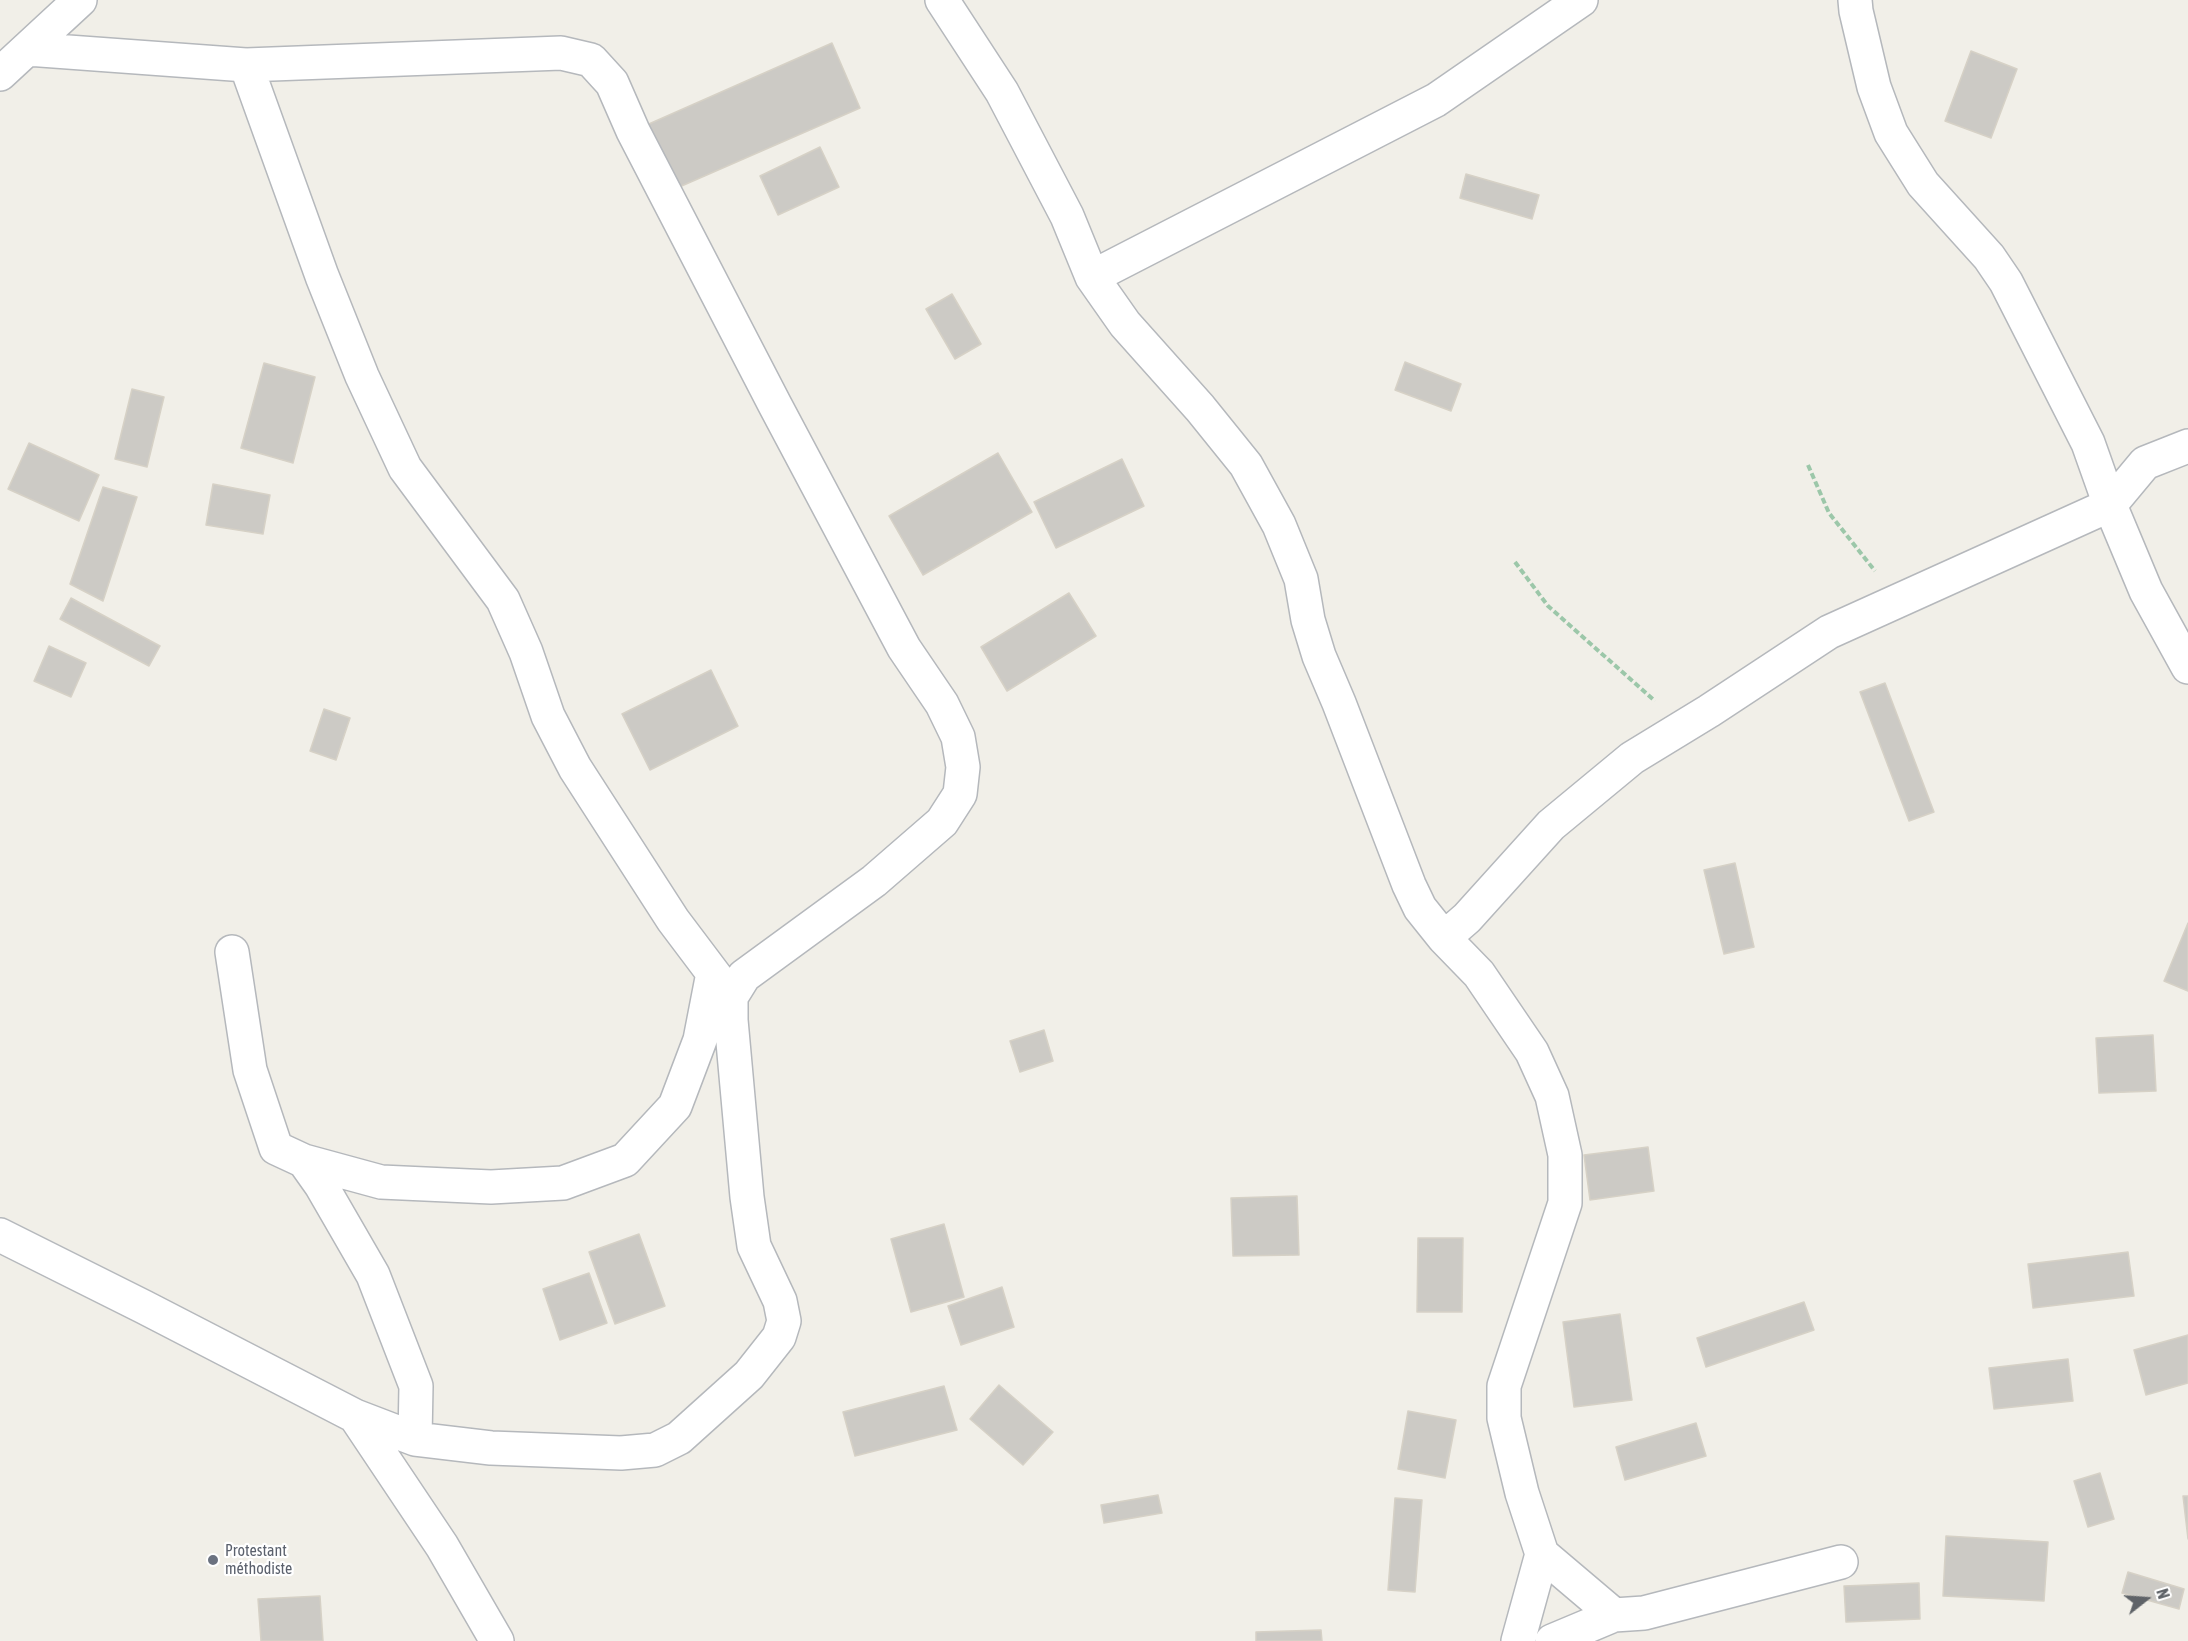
<!DOCTYPE html>
<html>
<head>
<meta charset="utf-8">
<style>
  body { margin:0 }
  #map { position:relative; width:2188px; height:1641px; overflow:hidden; background:#f1efe8; font-family:"Asap Condensed",sans-serif }
  canvas { display:block }
  .north { position:absolute; left:2116px; top:1569px; width:60px; height:60px; -webkit-text-stroke:4px #fff; paint-order:stroke; rotate:73deg; font-size:16px; font-weight:700; line-height:24px; text-align:center; color:#5f6368 }
  .north::after { content:''; display:block; margin:auto; width:21px; height:27px; background:#5f6368; clip-path:polygon(50% 0,100% 100%,50% 72%,0 100%) }
</style>
</head>
<body>
<div id="map">
<canvas width="2188" height="1641"></canvas>
<div class="north">N</div>
</div>
<script>
const c = document.querySelector('canvas').getContext('2d');
c.lineJoin = 'round';
function fill(path, color) {
  c.fillStyle = color;
  c.fill(path, 'evenodd');
}
function trace(path, color, width, dash) {
  c.strokeStyle = color;
  c.lineWidth = width;
  c.lineCap = dash ? 'butt' : 'round';
  c.setLineDash(dash || []);
  c.stroke(path);
}
function label(font, color, halo, rows, align = 'center') {
  c.font = font + ' "Asap Condensed",sans-serif';
  c.lineWidth = 4.5;
  c.setLineDash([]);
  c.textBaseline = 'middle';
  c.strokeStyle = halo;
  c.fillStyle = color;
  for (const [text, x, y, turn = 0] of rows) {
    c.save();
    c.translate(x, y);
    c.rotate((+turn || 0) * Math.PI / 180);
    c.textAlign = isNaN(turn) ? turn : align;
    if (halo) c.strokeText(text, 0, 0);
    c.fillText(text, 0, 0);
    c.restore();
  }
}
const building = new Path2D(`
  M832 43 860 108 661 195 633 131Z
  M1971 51 2017 69 1991 138 1945 121Z
  M820 147 839 187 778 215 760 176Z
  M1466 174 1539 195 1532 219 1460 198Z
  M952 294 981 344 955 359 926 309Z
  M1405 362 1461 384 1451 411 1395 390Z
  M264 363 315 377 293 463 241 448Z
  M132 389 164 397 147 467 115 459Z
  M29 443 99 475 79 521 8 489Z
  M998 453 1032 512 923 575 889 516Z
  M1122 459 1144 506 1056 548 1034 502Z
  M213 484 270 495 263 534 206 525Z
  M103 487 137 497 103 601 70 584Z
  M1069 593 1096 636 1007 691 981 647Z
  M71 598 160 646 149 666 60 619Z
  M49 646 86 663 71 697 34 681Z
  M711 670 738 726 650 770 622 714Z
  M1885 683 1934 812 1909 821 1860 692Z
  M324 709 350 718 336 760 310 751Z
  M1735 863 1754 947 1724 954 1704 870Z
  M2188 923V991L2164 981Z
  M1044 1030 1053 1061 1020 1072 1010 1041Z
  M2153 1035 2156 1091 2099 1093 2096 1038Z
  M1648 1147 1654 1191 1590 1200 1584 1155Z
  M1297 1196 1299 1255 1233 1256 1231 1198Z
  M944 1224 964 1297 911 1312 891 1239Z
  M639 1234 665 1306 615 1324 589 1252Z
  M1418 1238H1463L1462 1312H1417Z
  M2128 1252 2134 1296 2033 1308 2028 1264Z
  M589 1273 607 1323 560 1340 543 1289Z
  M1002 1287 1014 1327 961 1345 948 1306Z
  M1804 1302 1814 1330 1706 1367 1697 1338Z
  M1620 1314 1632 1400 1574 1407 1563 1322Z
  M2188 1335V1383L2146 1395 2134 1350Z
  M2068 1359 2073 1401 1994 1409 1989 1368Z
  M999 1385 1053 1432 1023 1465 970 1419Z
  M944 1386 957 1430 855 1456 843 1412Z
  M1408 1411 1456 1420 1445 1478 1398 1469Z
  M1696 1423 1706 1456 1625 1480 1616 1447Z
  M2100 1473 2114 1519 2088 1527 2074 1481Z
  M1158 1495 1162 1513 1104 1523 1101 1505Z
  M2183 1496H2188V1539Z
  M1395 1498 1422 1500 1415 1592 1388 1590Z
  M1946 1536 2048 1542 2044 1601 1943 1596Z
  M2128 1572 2184 1589 2179 1609 2122 1593Z
  M1919 1583 1920 1619 1846 1622 1844 1586Z
  M320 1596 323 1641H261L258 1599Z
  M1321 1630 1322 1641H1256V1632Z`);
fill(building, '#cccac5');
trace(building, '#d6d1c6', 1.5);
const minor = new Path2D(`
  M942 0 1002 92 1067 216 1092 277 1125 324 1200 408 1246 465 1279 525 1301 579 1308 620 1319 656 1339 703 1409 885 1420 908 1444 938
  M1855 0 1856 11 1874 87 1891 133 1923 184 1989 257 2006 282 2088 443 2110 505 2146 591 2188 667
  M246 65 322 276 362 376 405 468 503 600 526 652 548 716 575 768 673 920 731 997
  M0 74 80 0
  M1092 277 1436 100 1581 0
  M232 952 250 1070 276 1148 304 1161 321 1185 373 1275 416 1386 415 1439
  M304 1161 381 1182 491 1187 563 1183 625 1160 675 1106 700 1040 713 973
  M0 1235 144 1307 355 1416 415 1439 491 1448 621 1453 655 1450 679 1438 749 1375 779 1337 784 1321 780 1301 754 1246 747 1197 731 1020V997L744 976 874 881 942 822 960 794 963 767 958 737 942 704 904 648 775 405 633 131 612 83 591 60 561 53 246 65 27 49
  M355 1416 442 1546 497 1641
  M1542 1554 1614 1615 1644 1613 1841 1562
  M1518 1641 1542 1554 1522 1493 1504 1418V1386L1565 1203V1155L1552 1096 1532 1052 1479 974 1444 938 1467 918 1551 825 1632 758 1709 711 1829 632 2110 505 2145 463 2188 446
  M1552 1641 1614 1615`);
trace(minor, '#b5b8bc', 36);
trace(new Path2D(`
  M1808 465 1829 513 1875 571
  M1515 562 1548 606 1655 701`), '#9cc7a9', 4, [6, 3]);
trace(minor, '#fff', 33);
for (const [x, y, r, color] of [
  [213,1560,6,"#6b7280"]
]) {
  const dot = new Path2D();
  dot.arc(x, y, r, 0, 2 * Math.PI);
  c.fillStyle = color;
  c.fill(dot);
  trace(dot, '#fff', 2);
}
label('16px', '#5b616d', '#fff', [
  ["Protestant",225,1551],
  ["méthodiste",225,1569]
], 'left');
</script>
</body>
</html>
